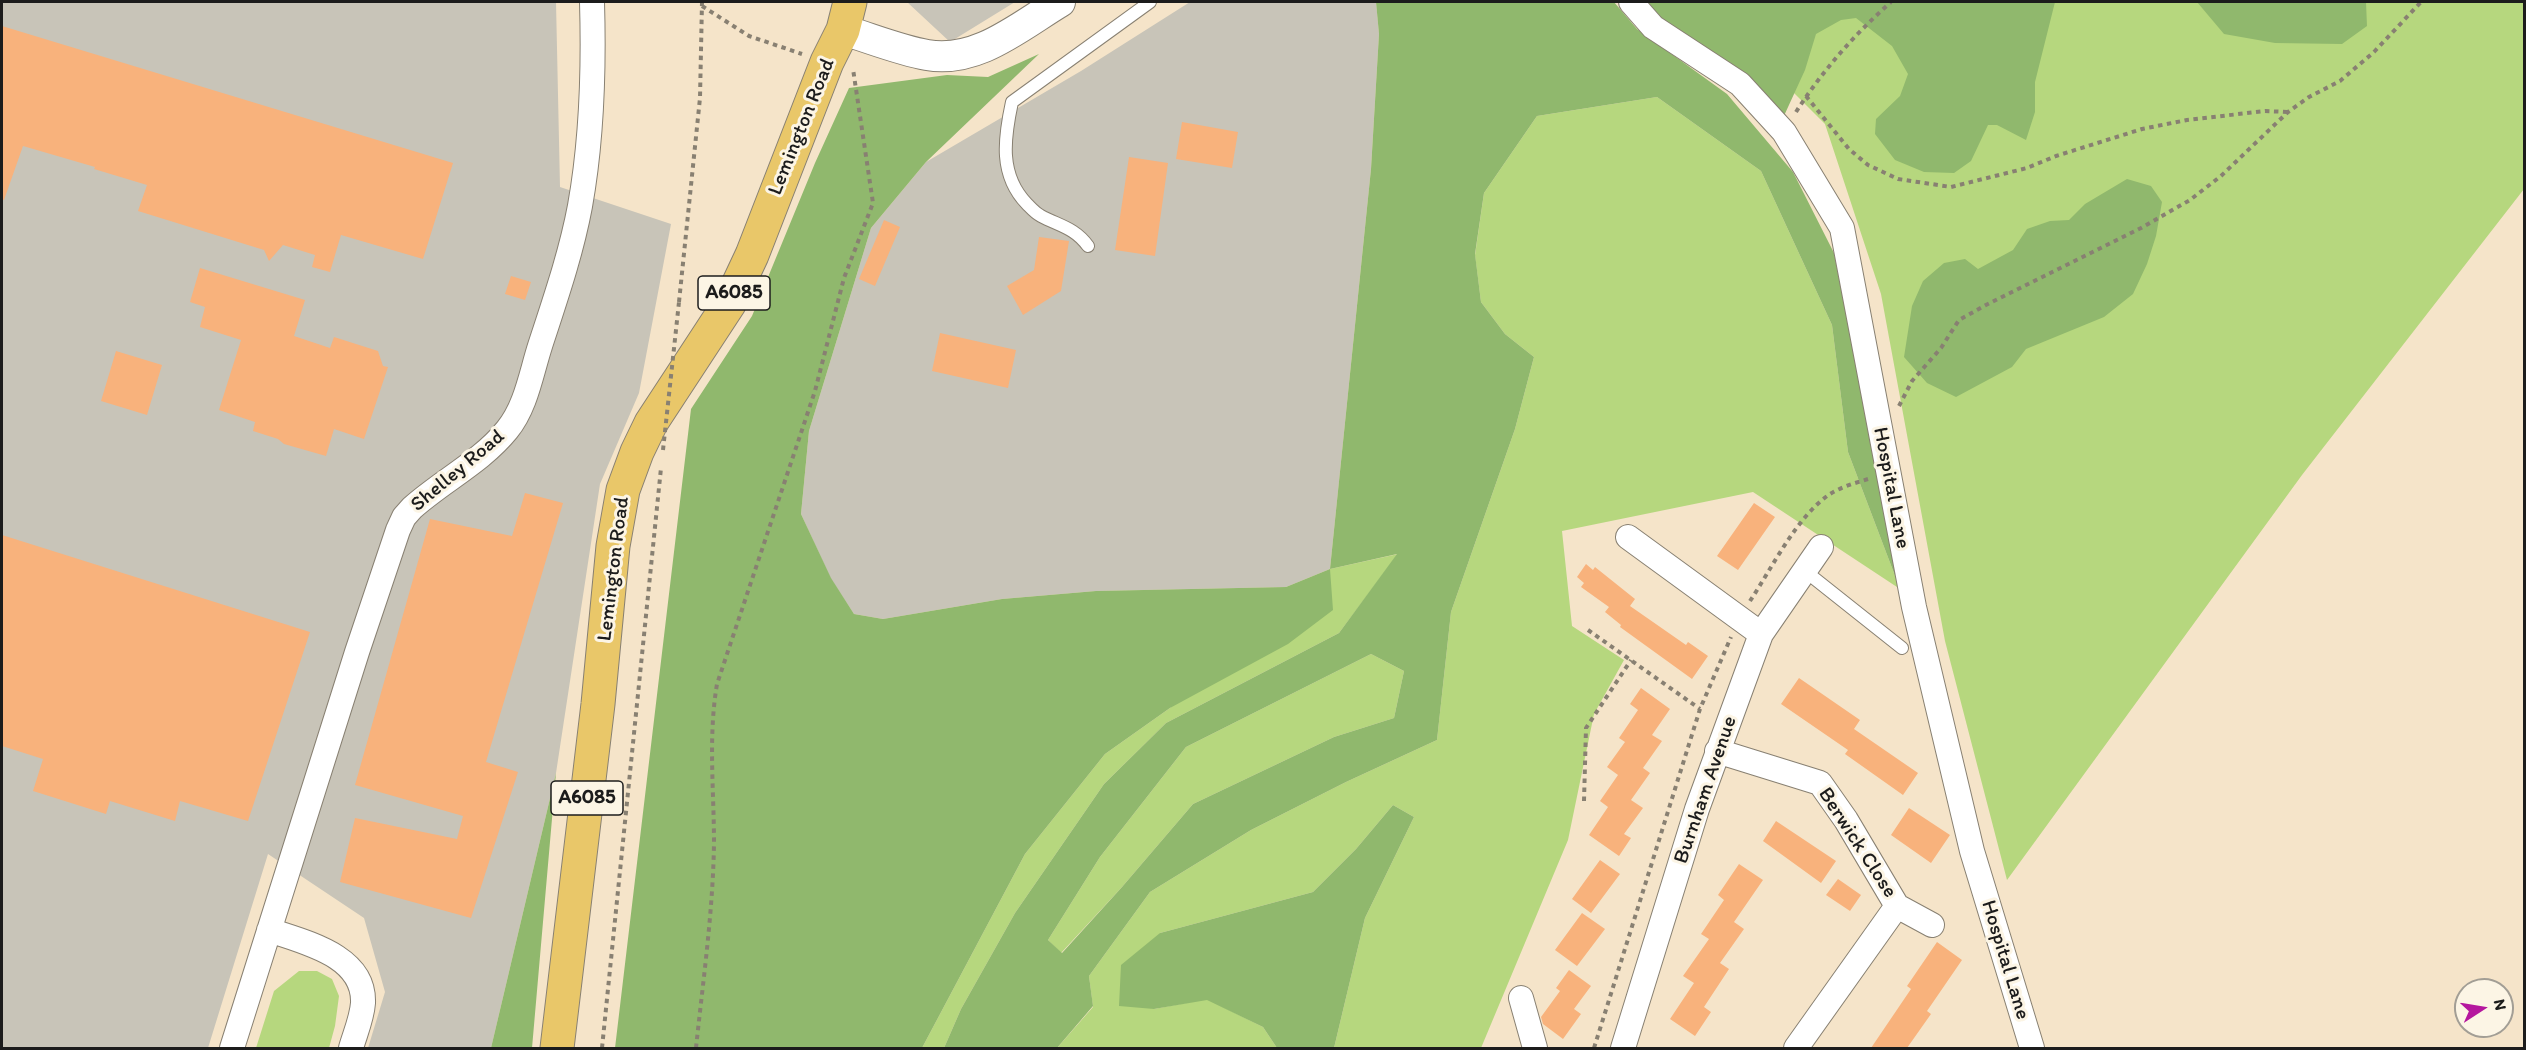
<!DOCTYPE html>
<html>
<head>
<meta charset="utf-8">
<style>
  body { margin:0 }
  #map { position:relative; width:2526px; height:1050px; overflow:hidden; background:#f5e4c9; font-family:Itim,sans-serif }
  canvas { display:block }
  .frame { position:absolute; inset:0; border:3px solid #1c1c1c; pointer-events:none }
  .north { position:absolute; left:2454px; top:978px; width:60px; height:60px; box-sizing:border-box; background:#fcf5e5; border:2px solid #a29e95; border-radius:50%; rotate:78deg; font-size:16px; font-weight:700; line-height:24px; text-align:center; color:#1c1c1c }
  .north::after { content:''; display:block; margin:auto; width:21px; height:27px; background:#b5179e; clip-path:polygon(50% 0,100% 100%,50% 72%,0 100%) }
</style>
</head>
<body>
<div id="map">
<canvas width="2526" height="1050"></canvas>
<div class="frame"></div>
<div class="north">N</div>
</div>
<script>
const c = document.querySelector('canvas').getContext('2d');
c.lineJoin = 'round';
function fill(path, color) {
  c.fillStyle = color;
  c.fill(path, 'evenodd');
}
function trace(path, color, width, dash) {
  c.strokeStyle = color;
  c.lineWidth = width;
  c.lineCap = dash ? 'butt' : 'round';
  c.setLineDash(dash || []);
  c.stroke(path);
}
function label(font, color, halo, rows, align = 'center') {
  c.font = font + ' Itim,sans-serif';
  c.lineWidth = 6;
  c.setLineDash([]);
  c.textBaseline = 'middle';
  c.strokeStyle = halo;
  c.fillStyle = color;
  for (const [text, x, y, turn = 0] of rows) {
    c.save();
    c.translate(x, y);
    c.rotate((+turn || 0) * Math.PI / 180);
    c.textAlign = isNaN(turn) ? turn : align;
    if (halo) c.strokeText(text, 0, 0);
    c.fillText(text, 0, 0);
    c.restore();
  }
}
fill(new Path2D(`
  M2 2H556L560 187 671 224 639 393 600 484 556 773 491 1048H368L385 992 364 918 268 854 208 1048H2Z
  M907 2H1015L950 42Z
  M1190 2H1376L1379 34 1371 169 1330 569 1286 587 1096 591 1002 599 883 619 854 614 831 579 801 514 809 431 871 228 926 162 1081 71Z`), '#c8c4b8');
fill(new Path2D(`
  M1645 2H2524V189L2302 475 2007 880 1945 641 1881 294 1825 124 1794 93Z
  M1657 97 1761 171 1832 325 1848 452 1900 589 1753 492 1562 531 1572 626 1624 660 1594 714 1568 840 1481 1048H1334L1365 918 1414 817 1393 805 1356 849 1313 892 1160 933 1154 1009 1207 999 1263 1027 1277 1048H1057L1093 1007 1089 976 1150 892 1251 830 1346 782 1437 740 1451 612 1515 429 1534 357 1505 334 1481 302 1475 255 1484 193 1537 116Z
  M1398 554 1339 633 1166 723 1104 784 1015 913 961 1009 944 1048H922L1025 854 1105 754 1170 708 1330 569Z
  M1371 654 1404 671 1394 718 1334 737 1193 804 1122 887 1061 953 1048 940 1100 857 1186 747Z
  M299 971H317L332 979 339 996 335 1026 329 1048H256L274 991Z`), '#b6d77e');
fill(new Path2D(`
  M1376 2H1614L1637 29 1727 94 1793 172 1834 253 1900 589 1848 452 1832 325 1761 171 1657 97 1537 116 1484 193 1475 254 1481 302 1505 334 1534 357 1515 429 1451 612 1437 740 1346 782 1251 830 1150 892 1089 976 1093 1006 1057 1048H944L961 1009 1015 913 1104 784 1166 723 1339 633 1397 554 1330 569 1333 610 1288 644 1170 708 1105 754 1025 854 922 1048H615L691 409 752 316 815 163 849 88 947 75 988 77 1039 54 926 162 871 228 809 431 801 514 831 578 854 614 883 619 1002 599 1096 591 1286 587 1330 569 1371 169 1379 34ZM1371 654 1404 671 1394 718 1334 737 1193 804 1122 887 1062 953 1048 940 1100 857 1186 747Z
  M1645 2H2055L2035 82V112L2026 140 1997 125H1988L1971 161 1954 173 1924 172 1895 160 1875 134 1876 119 1900 96 1908 74 1892 46 1856 18 1841 20 1816 34 1805 70 1783 118 1664 23Z
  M2197 2H2366L2367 26 2342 44 2275 43 2224 34Z
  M2127 179 2151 186 2162 202 2156 236 2147 264 2133 294 2104 317 2026 349 2012 367 1956 397 1927 383 1904 357 1912 306 1923 281 1944 263 1965 259 1978 269 2013 250 2027 229 2050 221 2069 220 2085 204Z
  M556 773 532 1048H491Z
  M1393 805 1414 817 1365 918 1334 1048H1277L1263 1027 1207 1000 1154 1009 1119 1006 1121 965 1160 933 1313 892 1356 849Z`), '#90b86d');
fill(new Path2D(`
  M2 26 453 163 423 259 341 235 330 272 312 267 315 255 283 245 269 261 264 250 138 211 147 185 94 169 95 167 23 146 4 200 2 199Z
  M1182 122 1238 132 1232 168 1176 159Z
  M1129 157 1168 163 1155 256 1115 250Z
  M884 220 900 227 875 286 859 279Z
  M1039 237 1069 241 1061 291 1023 315 1007 286 1034 270Z
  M200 268 305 300 294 336 330 348 334 337 378 351 383 366 388 367 364 439 334 429 326 456 284 444 278 439 253 431 255 422 219 410 241 340 200 327 205 307 190 302Z
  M511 276 531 282 525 300 505 294Z
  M940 333 1016 350 1008 388 932 371Z
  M116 351 162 365 147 415 101 401Z
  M525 493 563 503 486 762 518 772 471 918 340 882 355 818 457 839 463 816 355 785 430 519 512 536Z
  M1754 503 1775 517 1738 570 1717 556Z
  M2 535 310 632 248 821 180 801 175 821 110 801 106 814 33 791 43 759 2 746Z
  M1586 564 1593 570 1595 567 1635 599 1630 606 1686 645 1688 642 1708 656 1692 679 1620 627 1621 625 1605 612 1609 607 1581 587 1584 583 1577 577Z
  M1799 678 1860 720 1854 729 1918 773 1903 795 1845 754 1848 750 1781 704Z
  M1641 688 1670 709 1652 735 1662 741 1643 768 1650 773 1631 800 1643 808 1624 834 1631 838 1619 856 1589 835 1608 807 1600 801 1618 775 1607 767 1625 742 1619 738 1638 710 1630 704Z
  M1909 808 1950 835 1931 863 1891 835Z
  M1776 821 1836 861 1821 883 1763 841Z
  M1600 860 1620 874 1591 913 1572 899Z
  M1739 864 1763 880 1734 922 1744 929 1720 963 1729 969 1704 1007 1711 1012 1695 1036 1670 1019 1694 983 1683 976 1709 939 1701 934 1724 900 1718 895Z
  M1838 879 1861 895 1850 911 1826 895Z
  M1582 913 1605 929 1577 966 1555 950Z
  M1937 942 1962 960 1927 1011 1931 1014 1907 1048H1871L1911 989 1907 986Z
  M1569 970 1591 986 1574 1009 1581 1014 1563 1039 1543 1024 1541 1017 1560 991 1556 988Z`), '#f8b27c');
const service = new Path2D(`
  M1088 246C1075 228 1060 226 1041 216 1035 213 1031 208 1027 204 999 175 1004 139 1012 102L1150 2
  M1805 571 1902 648`);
const minor = new Path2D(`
  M1631 2 1653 27 1740 84 1784 132 1842 228 1914 607 1972 851 2032 1048
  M1628 537 1761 634
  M1717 751 1820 783 1846 820 1897 906 1796 1048
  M1897 906 1932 925
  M269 930C303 942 365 955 363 1003 362 1018 355 1034 351 1048
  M1521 998 1535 1048
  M232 1048 357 652 398 530 404 517 412 508C442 481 481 462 507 430 526 407 531 374 540 346 555 300 571 254 580 206 592 139 594 69 592 2
  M1623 1048 1697 809 1761 634 1821 547`);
const tertiary = new Path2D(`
  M843 30C870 38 899 50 927 55 977 64 1020 26 1060 2`);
const primary = new Path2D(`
  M557 1048 598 704 613 546 623 490 637 452 651 423 729 304 752 255 827 62 843 30 850 2`);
trace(service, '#888072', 14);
trace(minor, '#888072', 26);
trace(tertiary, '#888072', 32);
trace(primary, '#888072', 35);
trace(new Path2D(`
  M702 6 749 36 802 54
  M1806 96 1849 149 1868 165 1898 179 1951 187 2027 168 2056 156 2142 129 2187 120 2265 111 2287 112
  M1796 112C1823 70 1854 35 1891 2
  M679 302 700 98 702 2
  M1899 406 1912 381 1941 348 1959 320 1986 305 2141 228 2190 200 2221 176 2288 112 2309 97 2340 81 2374 52 2421 2
  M1750 601C1772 568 1797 516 1830 494 1841 487 1855 483 1868 479
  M1588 630 1700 709
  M1584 801 1586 728 1631 660
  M602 1048 661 468
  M696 1048C703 981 713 912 714 843 714 790 708 737 717 684L815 391 844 278 873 203 853 69
  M1594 1048 1700 709 1731 637`), '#888072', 4, [4.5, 4.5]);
trace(service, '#fff', 12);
trace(minor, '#fff', 24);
trace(tertiary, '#fff', 30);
trace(primary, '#e9c769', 33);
trace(new Path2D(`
  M663 450 679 302`), '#888072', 4, [4.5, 4.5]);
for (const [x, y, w] of [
  [734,293,72],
  [587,798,72]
]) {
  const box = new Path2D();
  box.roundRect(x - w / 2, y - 17, w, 34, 4.5);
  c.fillStyle = '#fcf5e5';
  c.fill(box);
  trace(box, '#1c1c1c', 1.5);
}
label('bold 20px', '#1c1c1c', null, [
  ["A6085",734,293],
  ["A6085",587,798]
]);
label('21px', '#1c1c1c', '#fcf5e5', [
  ["Lemington Road",802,127,-68],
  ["Shelley Road",458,471,-40],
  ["Hospital Lane",1891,488,79],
  ["Lemington Road",614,569,-83],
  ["Burnham Avenue",1706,790,-71],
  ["Berwick Close",1857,843,57],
  ["Hospital Lane",2005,960,73]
]);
</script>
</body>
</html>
